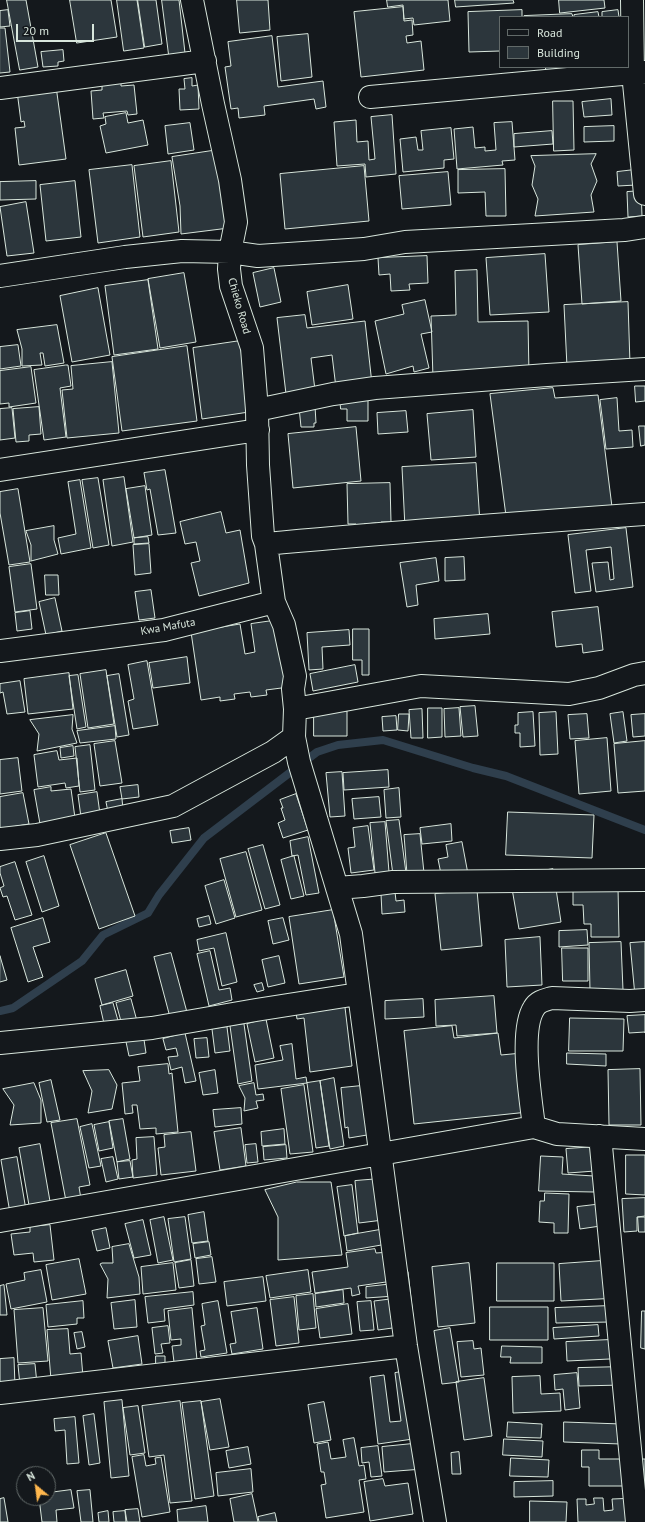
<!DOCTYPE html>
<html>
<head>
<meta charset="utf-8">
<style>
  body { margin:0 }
  #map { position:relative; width:645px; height:1522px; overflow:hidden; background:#14181c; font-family:"PT Sans",sans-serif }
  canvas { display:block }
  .legend { position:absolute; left:499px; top:16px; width:130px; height:52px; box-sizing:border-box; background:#14181c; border:1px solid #626a69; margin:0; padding:5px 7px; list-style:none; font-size:12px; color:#d8e6dc }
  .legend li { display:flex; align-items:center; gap:8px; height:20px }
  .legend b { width:20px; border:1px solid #626a69 }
  .north { position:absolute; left:16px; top:1466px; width:40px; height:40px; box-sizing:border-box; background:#14181c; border:1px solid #626a69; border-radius:50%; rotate:331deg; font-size:11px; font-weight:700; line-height:16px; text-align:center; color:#d8e6dc }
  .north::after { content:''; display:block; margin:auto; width:14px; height:18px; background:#ffb74d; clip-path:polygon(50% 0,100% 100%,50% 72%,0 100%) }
  .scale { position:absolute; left:16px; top:24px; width:78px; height:18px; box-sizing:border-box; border:2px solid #d8e6dc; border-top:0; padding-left:5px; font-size:12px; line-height:14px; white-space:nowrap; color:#d8e6dc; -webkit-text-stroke:3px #14181c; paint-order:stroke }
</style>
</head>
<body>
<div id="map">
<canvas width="645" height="1522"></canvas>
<ul class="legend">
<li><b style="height:5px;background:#14181c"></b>Road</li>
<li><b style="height:11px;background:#2c363c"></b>Building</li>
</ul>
<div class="north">N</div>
<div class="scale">20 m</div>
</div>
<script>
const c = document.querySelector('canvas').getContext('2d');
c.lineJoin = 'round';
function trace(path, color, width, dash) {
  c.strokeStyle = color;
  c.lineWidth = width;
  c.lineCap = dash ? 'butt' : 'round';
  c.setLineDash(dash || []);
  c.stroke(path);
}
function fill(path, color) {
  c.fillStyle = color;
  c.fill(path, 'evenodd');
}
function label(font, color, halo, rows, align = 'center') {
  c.font = font + ' "PT Sans",sans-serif';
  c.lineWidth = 3;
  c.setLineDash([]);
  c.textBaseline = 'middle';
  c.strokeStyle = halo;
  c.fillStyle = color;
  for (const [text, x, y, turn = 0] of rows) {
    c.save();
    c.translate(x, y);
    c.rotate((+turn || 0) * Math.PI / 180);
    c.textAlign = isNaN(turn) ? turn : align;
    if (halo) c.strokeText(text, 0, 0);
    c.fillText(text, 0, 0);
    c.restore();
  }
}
trace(new Path2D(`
  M0 1011 13 1008 82 961 103 935 148 913 159 895 204 838 317 752 338 745 383 740 473 768 506 776 645 830`), '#2f3f4d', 8);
const building = new Path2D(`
  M7 0H26L38 67 20 70Z
  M70 0H111L117 37 77 43Z
  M117 0H137L144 48 124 51Z
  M138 0H156L162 44 145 47Z
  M162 0H179L185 53 169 55Z
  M237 0H268L270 30 240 33Z
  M387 0H448L450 21 414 25 413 18 404 19 403 5 388 7Z
  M455 0H513L514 3 456 7Z
  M559 0H604L605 8 560 13Z
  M403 7 404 21 412 20 413 35 406 36 407 43 421 41 424 70 361 77 354 12Z
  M8 10 10 26 0 27V11Z
  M522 10V17H500V51L469 52 468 12Z
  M618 10 619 17H602V12Z
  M598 12 599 17H574V15Z
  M572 14 573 17H524V16Z
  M0 28H5L10 72 0 73Z
  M308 34 312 77 281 81 277 37Z
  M272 36 278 87 323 81 326 107 316 109 314 99 264 106 265 115 239 118 238 108 231 109 225 67 231 66 228 42Z
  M63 50 64 61 58 62V66L43 67 41 52Z
  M546 67H575V71L546 73Z
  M192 78V86L198 85 199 109 180 110 179 89H185L184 79Z
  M121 83V86L134 85 137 114 128 115 127 111 103 113 104 118 93 119 91 91 102 90V84Z
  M56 86 66 159 19 165 15 128 25 127 24 121 21 122 17 91Z
  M611 99 612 115 584 117 582 102Z
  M553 101H573L574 150 554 151Z
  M126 113 128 123 143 120 148 145 106 153 100 126 106 124 105 117Z
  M392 115 396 174 366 177 365 164 337 166 334 122 356 120 357 142 368 141 369 160 375 159 371 117Z
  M512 122 515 160 502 161 503 165 457 169 454 129 473 127 475 148 485 147V151L496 150 494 123Z
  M190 123 194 150 168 154 165 126Z
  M614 126V141L584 142V127Z
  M451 128 454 159 444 160V168L403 172 400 139 416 137 418 150H423L421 131Z
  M552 131 553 144 514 147V134Z
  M218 150 229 228 181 234 180 206 172 157Z
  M596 154 591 164 597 181 591 195 594 212 535 216 538 199 532 185 535 166 531 156Z
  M171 161 179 232 143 237 134 166Z
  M132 165 140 237 98 243 89 170Z
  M364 166 369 221 285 229 280 174Z
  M505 169 506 216H486L485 192 458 193V170Z
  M634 170 636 185 618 186 617 172Z
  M448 172 451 205 402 209 399 176Z
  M36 181V199L0 200V182Z
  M75 181 81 237 46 241 40 185Z
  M641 191 642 216 628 217 627 192Z
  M26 202 34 253 7 256 0 207Z
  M617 242 621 301 582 304 578 245Z
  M545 254 549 312 490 315 486 258Z
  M427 256 428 283 409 284 410 290 391 291 390 274 379 275 378 258Z
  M274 268 281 302 260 307 253 273Z
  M477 270 478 322 528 321 529 375 433 378 431 316 456 315 455 271Z
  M184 273 196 342 160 348 148 279Z
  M148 280 158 349 114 355 105 286Z
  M348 285 353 319 312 325 307 292Z
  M98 288 110 355 72 362 60 296Z
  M425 300 432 332 421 334 429 368 414 372 413 366 386 374 375 321 404 314 402 305Z
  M628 302 630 364 567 367 564 305Z
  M305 315 307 328 365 321 372 384 336 388 332 355 311 358 315 390 286 394 277 318Z
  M57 325 64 363 45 366 43 353H40L42 365 22 366V349L17 330Z
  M240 341 249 412 202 419 193 348Z
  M18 345 21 366 0 369V347Z
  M187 346 197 421 122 431 112 357Z
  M112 362 119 433 67 438 62 390 73 389 71 366Z
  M66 365H68L71 386 60 388 66 437 44 440 34 370Z
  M31 367 36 403 9 407V403L0 404V371Z
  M635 386H645V401L636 402Z
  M553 388 555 398 598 395 613 515 506 516 490 394Z
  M340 398H368V421H347V409H341Z
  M617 398 619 431 632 430 633 447 606 449 600 400Z
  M315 406 316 423H314V427H301L299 407Z
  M39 407 41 434 29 435V441L16 442 13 409Z
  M12 408 15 438 0 440V409Z
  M473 410 476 457 431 460 427 414Z
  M406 411 408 432 378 434 377 413Z
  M639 426H645V445L641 446Z
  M356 427 361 481 293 488 288 434Z
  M476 463 480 523 405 528 402 467Z
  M165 470 176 533 158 535 150 489 147 490 144 473Z
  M124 477 133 542 112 546 103 480Z
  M98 478 109 545 93 548 82 480Z
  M80 480 91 548 61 554 58 538 76 534 68 482Z
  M390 483 391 522H381L382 527 376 523 364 524 365 528 357 529 356 524H348L347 484Z
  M145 486 152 535 134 538 126 489Z
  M18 489 30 562 9 565 0 513V492Z
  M221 512 226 533 240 530 249 583 199 596 191 563 200 561 196 542 185 544 180 522Z
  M54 526V540L58 554 31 561V545L26 531Z
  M626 528 633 587 596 592 592 563 608 562 610 580 614 579 611 547 586 550 591 591 575 593 568 535Z
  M148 537 149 543 134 544V538Z
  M149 544 151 573 135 575 133 545Z
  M464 557 465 580 445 581V558Z
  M436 558 439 581 416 585 418 605 407 607 400 563Z
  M31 564 37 609 15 612 9 567Z
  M45 575H58L59 595H46Z
  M151 590 155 618 139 620 135 592Z
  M55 598 62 631 46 635 39 602Z
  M598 607 603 650 583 653 582 644 556 647 552 612Z
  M30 611 32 629 17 631 15 613Z
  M488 614 490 634 435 639 434 619Z
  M279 620 289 687 266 690 267 695 251 697 250 692 234 694 235 699 220 701V697L201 700 191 632 240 624 245 654 255 652 251 624Z
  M353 629H369V675H362V660H353Z
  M349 630 350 645 322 647 323 669 309 670 307 633Z
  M187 657 190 683 153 688 149 663Z
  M147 661 158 725 133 729 128 701 134 699 128 665Z
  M355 665 358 682 313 691 310 674Z
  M106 670 114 724 88 728 80 674Z
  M69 673 73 709 28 714 24 679Z
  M119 674 129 735 117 737 107 676Z
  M78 675 86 727 77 729 69 676Z
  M20 681 25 712 7 714 3 692 0 693V684Z
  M475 706 478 736 463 737 460 707Z
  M428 708H442V737L428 738Z
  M459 708 461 736 445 737 444 709Z
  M422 709 423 738H411L409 710Z
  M314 711H347V736H314Z
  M533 712 535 746 520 747V733H515V725H518V713Z
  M556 712 558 754 540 755 539 713Z
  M623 712 627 741 614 743 610 714Z
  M399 714H409L408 731 398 730Z
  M587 714 589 738 570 739 568 715Z
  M645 714V736L633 737 631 715Z
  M73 715 72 729 77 743 37 751 39 734 30 720Z
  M396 716 397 730 383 731 382 717Z
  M115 726 116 739 80 743 77 731Z
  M607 738 611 791 579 794 575 741Z
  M115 741 122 783 100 786 94 744Z
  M645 741V791L618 793 614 744Z
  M90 745 95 790 80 792 75 747Z
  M73 746 74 756 61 758 60 748Z
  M57 751 59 760 77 758 79 786 66 788 65 783 38 787 34 755Z
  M18 758 22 791 0 794V760Z
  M388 770 389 787 344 790 343 773Z
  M342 772 345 816 330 817 326 773Z
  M138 785 139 797 122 799 120 787Z
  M51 787V791L71 789 75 818 40 824 34 790Z
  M399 788 401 817 386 818 384 790Z
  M97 792 100 814 81 817 78 795Z
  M23 793 29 824 0 829V797Z
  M296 794 308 830 283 838 278 823 285 820 281 808H283L280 800Z
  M379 797 381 817 354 819 352 799Z
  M122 799 123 809 108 812 106 802Z
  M508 812 594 815 592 858 506 855Z
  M399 820 406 873 393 875 386 821Z
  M385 822 389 872 375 873 370 823Z
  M451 824 452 841 422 844 420 828Z
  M368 826 374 870 351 873 348 848 355 847 353 828Z
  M189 828 191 840 172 843 170 831Z
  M106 833 135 916 99 929 70 845Z
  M420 834 424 873 407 874 404 835Z
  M308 837 319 893 306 895 298 855 292 856 290 841Z
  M462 842 468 874 442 879 438 859 448 857 446 845Z
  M263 845 280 905 265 909 248 849Z
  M246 852 262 910 236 917 220 859Z
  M44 856 59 906 42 912 26 862Z
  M294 856 304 896 291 899 281 860Z
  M15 862 32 915 15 920 7 896 3 897 0 888 4 886 0 873V867Z
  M553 869 561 922 519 929 510 877Z
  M224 880 235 918 216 924 205 886Z
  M618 887 619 937H591V924H584L583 905H573V889Z
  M477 890 482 946 441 950 435 894Z
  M395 892 396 901 404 900 405 912 382 914 381 894Z
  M333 910 344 977 299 984 289 917Z
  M209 916 211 924 199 927 197 919Z
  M43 918 50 942 33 947 43 977 28 982 11 928Z
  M283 918 289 940 273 944 268 921Z
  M587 930 588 945 559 947V931Z
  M226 933 237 982 222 986 214 948 199 951 197 940Z
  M540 937 542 985 507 987 505 940Z
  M621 942 623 990 590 991 589 943Z
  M645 942V995L635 996 630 943Z
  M562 948H588V981H563Z
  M210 951 219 990 230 988 232 1000 209 1006 197 954Z
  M171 953 188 1016 171 1021 154 957Z
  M0 956 7 980 0 982Z
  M279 956 285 983 268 987 262 960Z
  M126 970 133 996 102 1005 95 979Z
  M262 983 264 990 257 992 254 985Z
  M494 996 497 1033 457 1036 456 1025 436 1026 435 1000Z
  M131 999 137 1021 122 1025 116 1003Z
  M344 999 352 1066 310 1072 304 1018 297 1019 296 1012Z
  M423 999 424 1017 385 1019V1001Z
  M113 1003 119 1024 105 1028 100 1006Z
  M645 1015V1033V1032L629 1033 627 1016Z
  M570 1018 624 1019 623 1051H569Z
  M266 1019 274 1058 255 1062 247 1024Z
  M244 1024 252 1081 238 1084 230 1026Z
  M452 1026 454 1038 498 1033 501 1055 522 1053 528 1112 414 1124 404 1031Z
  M227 1027 230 1051 215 1053 212 1029Z
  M143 1033 146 1053 129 1056 125 1037Z
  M185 1033 196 1081 185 1083 182 1067 171 1070 168 1057 178 1056 176 1048 166 1050 163 1039Z
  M207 1038 209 1057 196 1058 194 1039Z
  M292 1044 296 1079 306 1077 307 1083 258 1089 255 1065 283 1060 280 1046Z
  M567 1053 606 1054V1066L567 1064Z
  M168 1064 169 1074 172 1073 178 1132 156 1134V1128L140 1129 137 1105H132L133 1113 125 1114 122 1083 140 1081 138 1067Z
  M640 1069 641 1125H609L608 1070Z
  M109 1070 117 1085 112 1109 88 1113 92 1091 83 1071Z
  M215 1070 218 1093 203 1095 199 1073Z
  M334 1078 344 1146 330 1149 320 1081Z
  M51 1080 60 1120 47 1122 39 1083Z
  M320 1081 329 1146 316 1148 307 1083Z
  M34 1083 41 1100V1123L10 1125 14 1105 3 1089Z
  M254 1083 256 1095 263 1094 264 1100 256 1101 258 1108 244 1111 245 1098 239 1086Z
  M304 1085 313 1152 290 1154 281 1089Z
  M361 1086 367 1135 349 1138 348 1127 345 1128 341 1088Z
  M241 1108 242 1124 215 1127 213 1110Z
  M77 1119 90 1185 79 1187 81 1199 66 1201 51 1123Z
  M123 1119 130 1159 117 1162 109 1121Z
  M109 1122 113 1148 99 1151 94 1125Z
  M92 1124 101 1166 89 1168 80 1127Z
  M241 1128 246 1166 220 1170 214 1132Z
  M284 1129 285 1144 262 1146 261 1132Z
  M191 1132 196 1171 161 1175 158 1148 165 1147 164 1135Z
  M154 1137 157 1175 133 1178 132 1160 137 1159 136 1138Z
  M40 1144 51 1207 30 1211 19 1148Z
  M256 1144 258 1162 247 1163 245 1145Z
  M286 1145 287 1158 264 1160 263 1147Z
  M594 1147 595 1171 568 1173 566 1149Z
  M626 1155H645V1195L626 1194Z
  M541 1156 563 1157 562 1174 594 1176V1192L539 1191Z
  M17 1157 26 1210 10 1213 1 1160Z
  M113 1157 118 1179 106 1182 101 1159Z
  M130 1161 133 1177 119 1179 117 1162Z
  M379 1179 383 1220 359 1223 355 1181Z
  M297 1182H331L342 1255 278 1260V1217L265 1190Z
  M352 1185 358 1233 344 1236 337 1187Z
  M545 1193 569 1194 568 1233H554V1223L539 1222 540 1201H544Z
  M645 1198V1216L637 1217V1231L624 1232 622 1199Z
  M611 1203 614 1224 580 1229 577 1207Z
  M204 1212 208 1241 192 1243 188 1215Z
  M164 1217 173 1260 158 1263 150 1220Z
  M185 1217 191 1259 174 1262 168 1219Z
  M638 1217H645V1232H639Z
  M143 1220 151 1255 134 1258 125 1224Z
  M50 1225 54 1260 34 1262 33 1253 14 1255 11 1234 30 1232V1227Z
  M106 1228 110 1248 97 1251 92 1231Z
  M385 1229 387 1244 347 1251 345 1236Z
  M209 1242 211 1255 195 1258 193 1244Z
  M129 1244 139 1277 140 1294 107 1298 108 1279 100 1264 102 1263H113L112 1247Z
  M375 1249 376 1253 390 1252 393 1281 358 1286 360 1294 352 1296 351 1288 315 1293 312 1272 348 1267 346 1253Z
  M212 1257 216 1282 199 1284 196 1259Z
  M79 1259 86 1294 52 1300 46 1265Z
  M191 1260 194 1286 179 1288 175 1263Z
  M616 1260 618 1298 561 1301 559 1264Z
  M173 1263 176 1290 143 1294 141 1267Z
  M469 1263 475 1323 438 1327 432 1267Z
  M497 1263H554V1301H497Z
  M41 1270 47 1302 11 1309 6 1284 25 1280 24 1273Z
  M308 1270 311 1292 270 1298 266 1276Z
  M408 1272 414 1325 378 1330 374 1301 398 1298 394 1274Z
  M263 1277 266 1301 227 1306 224 1282Z
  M394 1284 395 1296 366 1298V1287Z
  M4 1285 7 1315H0V1286Z
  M343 1290 344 1303 316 1307 315 1294Z
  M193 1292 194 1305 164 1309 165 1321 148 1323 145 1297Z
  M313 1294 316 1328 299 1330 296 1296Z
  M294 1297 299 1343 276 1346 270 1300Z
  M135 1300 137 1327 114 1329 111 1303Z
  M83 1301 84 1318H77V1324L48 1327 46 1305Z
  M218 1301 227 1353 201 1357 200 1351 205 1350 201 1326 205 1325 202 1304Z
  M371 1301 374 1330 360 1331 357 1302Z
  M348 1304 352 1334 320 1338 316 1309Z
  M609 1306 610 1322 556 1323 555 1308Z
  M490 1307H548V1340H490Z
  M43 1308 48 1361 18 1363 14 1310Z
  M192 1308 197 1360 174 1362 172 1346 181 1345V1339L171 1340 168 1311Z
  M257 1308 263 1349 232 1354 230 1344 236 1343 231 1312Z
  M642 1311H645V1349L641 1348Z
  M598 1325 599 1336 554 1339 553 1328Z
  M168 1326 170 1343 161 1344 163 1353 155 1354 152 1328Z
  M450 1328 459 1382 442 1384 434 1331Z
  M68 1329 70 1354 81 1353 83 1377 51 1380 47 1330Z
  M82 1332 85 1347 77 1349 74 1333Z
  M138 1336 142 1364 113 1368 108 1341Z
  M630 1339 631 1358 567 1361 566 1342Z
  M473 1341 474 1349 481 1348 484 1375 461 1377 457 1342Z
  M502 1346 542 1347V1363H510L511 1357H501Z
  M156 1356H165V1364H156Z
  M14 1358 15 1386 0 1387V1359Z
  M35 1364 37 1384 20 1385 18 1365Z
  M622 1367 623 1385 579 1386 578 1368Z
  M412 1370 420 1438 378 1444 370 1377 384 1375 390 1422 401 1421 395 1373Z
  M577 1373 580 1408 565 1410 563 1389 555 1390 554 1375Z
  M540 1376 541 1394 560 1393 561 1411 513 1413 512 1377Z
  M484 1378 492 1436 464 1440 456 1382Z
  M220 1399 229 1447 210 1450 201 1402Z
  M122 1400 129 1476 111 1478 104 1402Z
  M180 1401 192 1501 170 1503 164 1455 149 1457 142 1406Z
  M201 1401 214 1496 195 1499 182 1403Z
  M324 1402 331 1440 314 1443 308 1405Z
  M138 1406 145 1453 130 1455 123 1408Z
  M94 1414 100 1463 89 1465 83 1416Z
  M75 1417 79 1463 67 1464 65 1430 55 1431 54 1419Z
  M508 1422 542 1424 541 1438 507 1437Z
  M564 1422 622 1424 621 1444 564 1442Z
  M354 1438 359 1466 364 1465 366 1479 359 1480 364 1512 326 1518 321 1485 326 1484 324 1472H321L317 1444 328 1442 331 1459 346 1457 343 1440Z
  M504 1439 543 1441 542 1457 503 1455Z
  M422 1443 423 1469 384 1472 382 1447Z
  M378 1446 382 1476 371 1477 369 1462 362 1463 361 1448Z
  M248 1447 251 1464 229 1468 226 1451Z
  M582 1450H599V1459H645V1486H589V1467H582Z
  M459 1452 461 1474H452L451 1453Z
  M144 1455 146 1466 156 1464 155 1458 161 1457 170 1512 142 1517 132 1457Z
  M511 1458 549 1460 548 1477 510 1476Z
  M251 1469 253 1492 218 1496 216 1473Z
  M383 1479 385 1486 408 1483 413 1514 370 1521 364 1482Z
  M553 1481V1496L514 1497V1482Z
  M71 1490 74 1508 56 1510 57 1522H42L39 1498H48V1493Z
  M90 1490 93 1522H81L77 1491Z
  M252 1494 258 1522H234L230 1499Z
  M4 1498 8 1522H0V1499Z
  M594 1498H603L604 1511 613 1510 612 1499 637 1498 638 1522H578L577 1499H586V1505L594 1504Z
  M530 1501 567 1502 566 1522H530Z
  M206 1506 208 1522H178L177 1510Z
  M138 1509 140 1522H127L125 1510Z
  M108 1511 109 1522H99L98 1513Z
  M125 1511 126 1522H114L113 1512Z
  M275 1513 277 1522H259L258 1517Z`);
fill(building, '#2c363c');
trace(building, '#d8e6dc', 1);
const minor = new Path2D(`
  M632 0 633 73 645 194
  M0 88 205 61
  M370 97 645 72
  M0 276 125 257 182 251 230 252 258 256 364 249 405 242 624 230 645 227
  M257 410 333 394 375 388 547 375 645 369
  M0 470 258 430
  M266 544C392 532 518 523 645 514
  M274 602 284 625 295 676 293 689 295 709 421 686 569 694 599 688 634 675 645 673
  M0 651 164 630 274 602 266 544 263 536 258 465 257 410 252 348 231 286 229 269 230 252 236 222 230 180 213 104 192 0
  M295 709 294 737 299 762 351 934 406 1346 435 1522
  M0 839 37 835 173 806 273 752 294 737
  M337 888 363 886 393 882 645 880
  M0 1043 152 1028 256 1010 358 994
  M534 1127C531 1100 519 1031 534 1008 538 1001 545 1000 552 998L630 1001 645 1000
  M600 1136 637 1522
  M0 1221 534 1127 557 1134 645 1139
  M0 1393 406 1346`);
trace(minor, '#d8e6dc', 24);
trace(minor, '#14181c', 22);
label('11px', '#d8e6dc', '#14181c', [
  ["Chieko Road",239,306,74],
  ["Kwa Mafuta",168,627,-10]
]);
</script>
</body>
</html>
